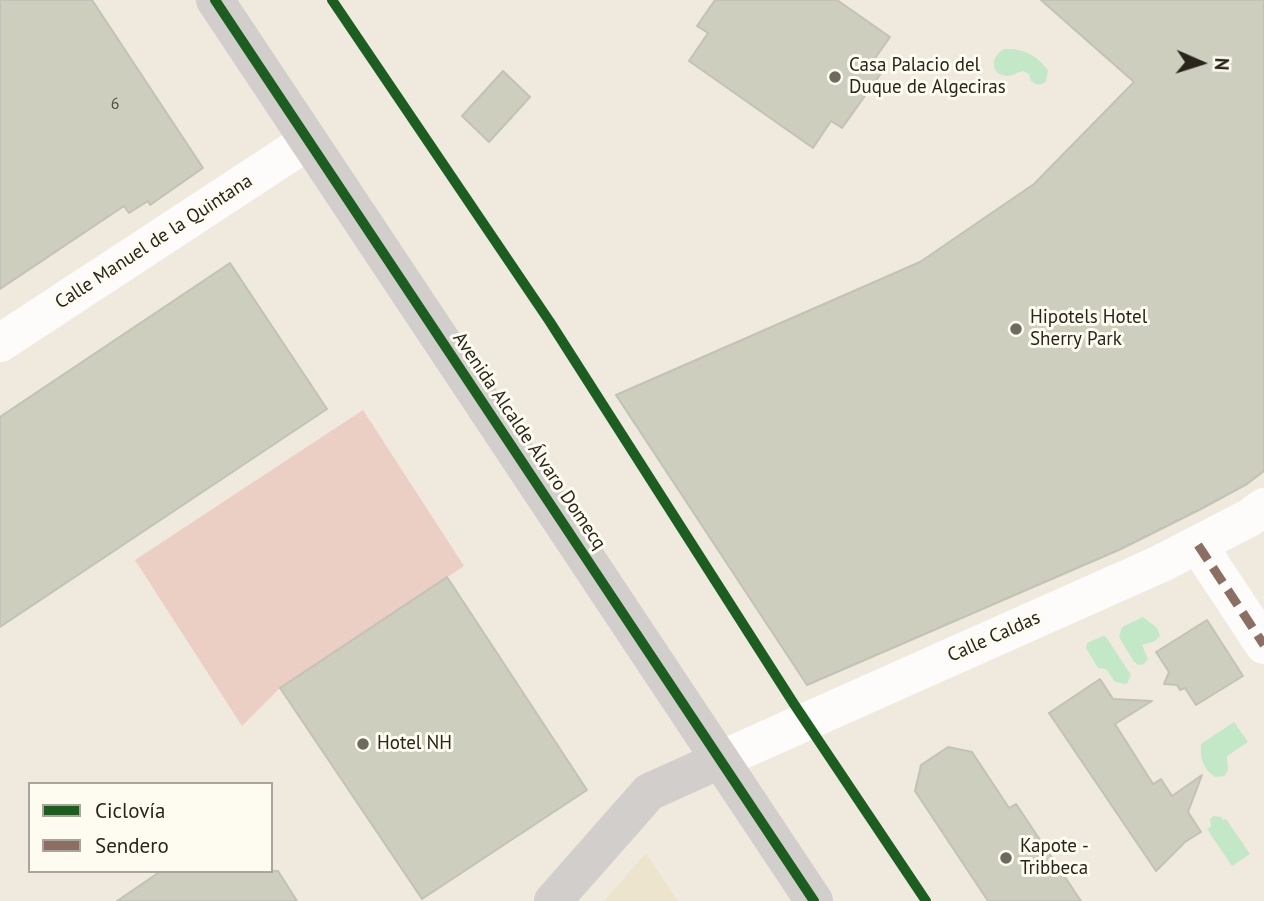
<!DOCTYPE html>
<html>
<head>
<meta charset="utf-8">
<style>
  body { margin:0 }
  #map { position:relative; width:1264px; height:901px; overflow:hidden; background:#efeadd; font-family:"PT Sans",sans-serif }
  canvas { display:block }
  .legend { position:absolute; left:28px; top:782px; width:245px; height:91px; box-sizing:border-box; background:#fefbf1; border:2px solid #a9a59c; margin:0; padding:9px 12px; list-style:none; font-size:21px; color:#29251d }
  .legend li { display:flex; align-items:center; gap:14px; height:35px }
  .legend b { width:35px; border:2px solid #a9a59c }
  .north { position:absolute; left:1166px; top:28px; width:70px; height:70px; -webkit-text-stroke:5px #fefbf1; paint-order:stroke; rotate:93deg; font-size:19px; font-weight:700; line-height:28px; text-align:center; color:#29251d }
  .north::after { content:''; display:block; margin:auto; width:24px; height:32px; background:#29251d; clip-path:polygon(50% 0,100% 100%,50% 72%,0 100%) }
</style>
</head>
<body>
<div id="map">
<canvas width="1264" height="901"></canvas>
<ul class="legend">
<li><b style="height:9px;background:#1b5e20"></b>Ciclovía</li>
<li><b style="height:9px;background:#8d6e63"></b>Sendero</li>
</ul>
<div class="north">N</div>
</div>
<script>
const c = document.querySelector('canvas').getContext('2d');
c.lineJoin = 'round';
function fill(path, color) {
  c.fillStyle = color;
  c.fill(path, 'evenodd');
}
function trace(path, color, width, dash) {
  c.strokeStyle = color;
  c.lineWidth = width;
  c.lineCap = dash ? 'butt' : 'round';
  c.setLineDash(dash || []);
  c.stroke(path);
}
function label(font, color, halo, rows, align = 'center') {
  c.font = font + ' "PT Sans",sans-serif';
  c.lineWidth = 6;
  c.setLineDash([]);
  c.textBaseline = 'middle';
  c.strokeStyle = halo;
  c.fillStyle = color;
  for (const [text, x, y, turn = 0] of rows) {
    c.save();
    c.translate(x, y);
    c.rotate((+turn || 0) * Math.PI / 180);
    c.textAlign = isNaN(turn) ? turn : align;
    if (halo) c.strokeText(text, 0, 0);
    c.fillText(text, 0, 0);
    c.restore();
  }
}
fill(new Path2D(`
  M646 853 678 901H604Z`), '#ede4ce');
fill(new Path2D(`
  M363 410 464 566 280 688 242 726 135 560Z`), '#ebcec4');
fill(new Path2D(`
  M1005 49C1024 48 1037 56 1048 70L1046 81C1041 86 1036 85 1031 81L1029 74 1023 71C1017 72 1013 76 1007 76 989 75 991 54 1005 49Z
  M1143 617 1157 628 1160 636 1155 641 1142 645 1148 659 1144 664 1139 665 1134 662 1119 637 1122 627Z
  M1103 636 1106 637 1131 675 1127 684 1115 682 1106 669 1098 668 1086 648 1087 643Z
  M1234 722 1248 742 1227 756 1228 771 1224 776 1215 777C1203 769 1200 758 1201 744Z
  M1214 816 1221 817 1223 820 1226 819 1250 854 1232 866 1207 829 1211 827 1210 819Z`), '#c2e8c7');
const building = new Path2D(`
  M0 0H92L203 168 150 205 148 201 129 213 124 206 0 289Z
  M715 0H837L890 37 871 64 882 72 842 128 831 121 813 148 689 61 708 33 697 26Z
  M1041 0H1264V471L1247 484 1201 509 1121 549 807 685 616 395 920 262 1034 184 1134 82Z
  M503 71 530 97 489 142 462 116Z
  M230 263 327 409 0 627V417Z
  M447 577 587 790 422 899 280 688Z
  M1207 620 1243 676 1196 705 1185 688 1180 690 1177 685 1164 684 1169 672 1156 652Z
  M1100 679 1113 699 1152 701 1115 724 1153 784 1161 779 1172 796 1202 775 1188 812 1201 832 1185 842 1156 871 1049 713Z
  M948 747 972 752 1009 808 1016 804 1081 901H988L915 791 921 765Z
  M161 871H278L297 901H117Z`);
fill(building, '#cdcebd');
trace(building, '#c2c2b7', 2);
trace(new Path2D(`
  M0 343 308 141
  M1198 545 1264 645
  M720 760 1162 563 1249 518 1264 507`), '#fdfcfa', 38);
trace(new Path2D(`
  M215 0 814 901
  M553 901 649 792 720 760`), '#d2cecb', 38);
trace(new Path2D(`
  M1198 545 1264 645`), '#8d6e63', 9, [18, 9]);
trace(new Path2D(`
  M215 0 814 901
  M332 0 550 322 794 704 926 901`), '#1b5e20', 10);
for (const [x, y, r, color] of [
  [835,77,7,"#6e6a60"],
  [1016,329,7,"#6e6a60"],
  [363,744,7,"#6e6a60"],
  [1006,858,7,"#6e6a60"]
]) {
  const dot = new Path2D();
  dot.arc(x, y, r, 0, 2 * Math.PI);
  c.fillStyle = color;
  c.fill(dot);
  trace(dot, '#fefbf1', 2.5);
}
label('16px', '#524f45', null, [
  ["6",115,104]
]);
label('19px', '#29251d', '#fefbf1', [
  ["Casa Palacio del",849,66],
  ["Duque de Algeciras",849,88],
  ["Hipotels Hotel",1030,318],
  ["Sherry Park",1030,340],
  ["Hotel NH",377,744],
  ["Kapote -",1020,847],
  ["Tribbeca",1020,869]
], 'left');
label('19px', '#29251d', '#fefbf1', [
  ["Calle Manuel de la Quintana",154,242,-33],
  ["Avenida Alcalde Álvaro Domecq",529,441,56],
  ["Calle Caldas",994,637,-24]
]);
</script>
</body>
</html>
